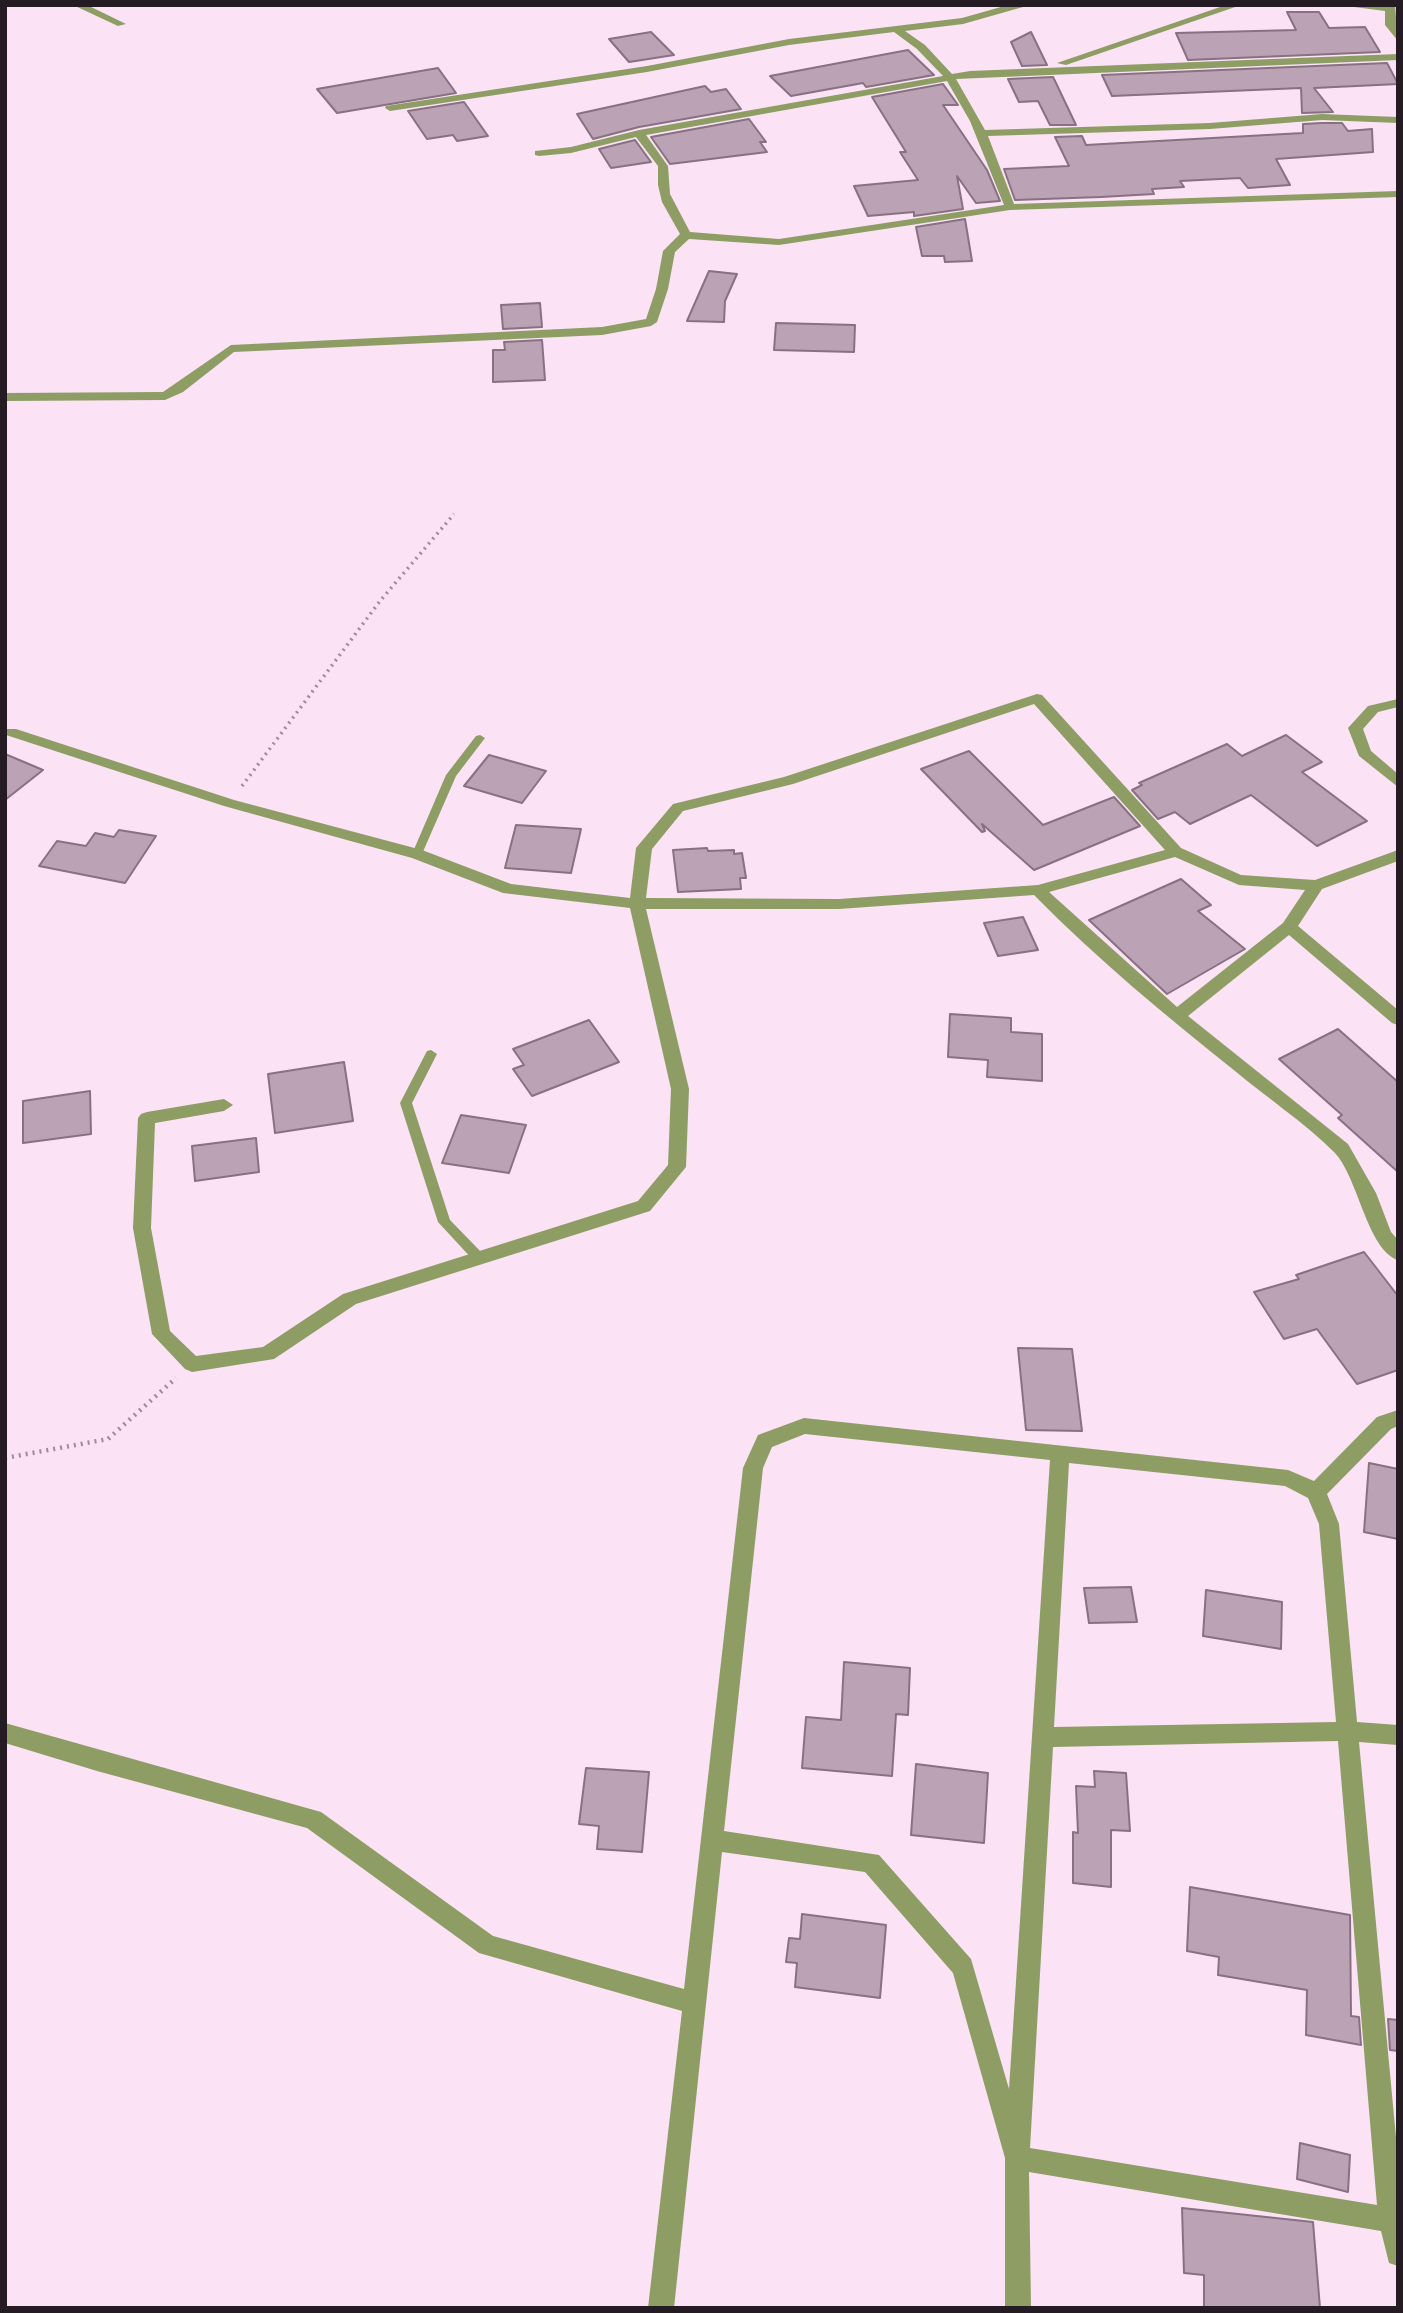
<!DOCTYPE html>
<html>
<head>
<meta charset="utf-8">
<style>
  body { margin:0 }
  #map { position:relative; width:1403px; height:2313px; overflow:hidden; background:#fbe2f5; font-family:"Playfair Display",serif }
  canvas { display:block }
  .frame { position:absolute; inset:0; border:7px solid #251c23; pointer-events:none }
</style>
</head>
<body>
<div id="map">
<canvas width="1403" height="2313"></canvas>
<div class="frame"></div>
</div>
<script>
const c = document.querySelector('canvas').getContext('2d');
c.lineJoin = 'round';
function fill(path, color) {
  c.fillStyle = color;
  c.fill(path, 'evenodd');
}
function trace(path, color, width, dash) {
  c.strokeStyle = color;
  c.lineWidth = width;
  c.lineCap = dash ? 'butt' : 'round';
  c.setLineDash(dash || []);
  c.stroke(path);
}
const building = new Path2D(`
  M1287 12H1319L1329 28 1365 27 1380 52 1188 60 1176 33 1296 30Z
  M651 32 674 55 629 62 609 39Z
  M1031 32 1047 65 1022 66 1011 42Z
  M908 50 934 75 866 87 863 83 791 96 770 76Z
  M1387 63 1398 84 1314 88 1333 112 1302 113 1301 88 1112 96 1102 75Z
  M438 68 456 93 337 113 317 89Z
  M1053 77 1056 83 1076 125H1050L1038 101 1019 102 1008 79Z
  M943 84 958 105H943L987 170 1000 201 976 203 957 176 963 209 914 216V212L868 216 854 186 918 180 900 152H906L872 97Z
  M705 86 711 92 726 89 741 109 639 127 593 139 577 114Z
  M464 102 488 136 457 141 453 135 427 139 408 111Z
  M749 119 766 142H760L767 152 670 164 651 137Z
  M1322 123H1342L1348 131 1372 129 1373 152 1276 159 1290 185 1248 188 1240 178 1180 181 1184 187 1152 189 1154 194 1101 197 1015 200 1004 169 1069 166 1055 137 1082 136 1086 145 1303 133V124Z
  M635 140 651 162 611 168 599 149Z
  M965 219 972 261 945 262 944 256H922L916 227Z
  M709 271 737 274 725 301 724 322 687 321Z
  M540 303 542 327 503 329 501 305Z
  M776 323 855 325 854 352 774 350Z
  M542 340 545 380 493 382V350H505L504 342Z
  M1286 735 1322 762 1302 772 1367 821 1317 846 1251 795 1190 824 1175 812 1158 819 1132 790 1142 785 1139 783 1227 744 1242 756Z
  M969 751 1043 825 1114 797 1140 826 1034 870 982 824 985 831 982 832 921 769Z
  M5 754 43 770 5 800Z
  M489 755 546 771 522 803 464 786Z
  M516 825 581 829 571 873 505 868Z
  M119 830 156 836 125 883 39 866 57 841 86 846 95 833 114 837Z
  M707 848 708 851 734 850V854L742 853 746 878H740L741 889 678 892 673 850Z
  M1181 879 1211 905 1198 911 1245 949 1167 994 1089 920Z
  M1023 917 1038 950 998 956 984 923Z
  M950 1014 1011 1018V1032L1042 1034V1081L987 1077 988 1060 948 1057Z
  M589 1020 619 1062 532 1096 513 1069 524 1065 513 1049Z
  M1338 1029 1398 1082V1172L1338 1118 1342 1115 1279 1059Z
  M344 1062 353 1121 275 1133 268 1074Z
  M90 1091 91 1134 23 1143V1101Z
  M461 1115 526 1125 509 1173 442 1163Z
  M256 1138 259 1172 195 1181 192 1146Z
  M1364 1252 1398 1296V1370L1357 1384 1317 1329 1284 1339 1254 1292 1299 1279 1296 1275Z
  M1018 1348 1072 1349 1082 1431 1026 1430Z
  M1369 1463 1398 1469V1539L1364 1532Z
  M1131 1587 1137 1622 1089 1623 1084 1588Z
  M1206 1590 1282 1602 1281 1649 1203 1636Z
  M844 1662 910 1668 908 1715 896 1714 892 1776 802 1768 806 1717 841 1720Z
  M916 1764 988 1773 984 1843 911 1835Z
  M586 1768 649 1772 642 1852 597 1849 599 1826 579 1824Z
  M1094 1771 1126 1773 1130 1831 1111 1830V1887L1073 1883V1832L1078 1833 1076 1786 1095 1787Z
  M1190 1887 1350 1915 1351 2016 1359 2017 1361 2045 1306 2035 1307 1990 1218 1975 1219 1957 1187 1951Z
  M802 1914 886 1925 880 1998 795 1987 797 1963 786 1962 789 1938 800 1939Z
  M1388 2019 1398 2020V2051L1390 2050Z
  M1300 2143 1350 2155 1348 2192 1297 2179Z
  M1182 2208 1313 2222 1320 2308H1204V2275L1184 2273Z`);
fill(building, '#bba3b5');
trace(building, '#887182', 2);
trace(new Path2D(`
  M242 786 380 601 454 514`), '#9e8c9a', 3.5, [2, 4.5]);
trace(new Path2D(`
  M5 1458 108 1439 176 1378`), '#9e8c9a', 4.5, [2, 5]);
fill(new Path2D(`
  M480 735 485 738 456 776 422 854 417 858 413 857 412 854 446 775 476 736Z
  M431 1050 437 1054 412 1103 450 1220 484 1255 485 1258 484 1261H474L438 1222 400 1103 427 1051Z`), '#8d9d64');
fill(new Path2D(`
  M73 5H87L126 24 118 26Z
  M1008 5H1030L963 24 905 31 925 45 952 74 970 71 1398 54V60L956 79 985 130 1210 123 1322 114 1398 117V123L1322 120 1210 129 988 136 1014 204 1398 191V197L1010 210 779 245 689 239 675 252 668 289 657 322 651 326 602 335 234 352 183 392 165 400 5 401V393L163 392 231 345 602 327 646 319 656 289 663 251 680 234 662 202 658 185V166L636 137 571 153 539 156 535 155V151L571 147 639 130 943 76 917 49 894 32 789 45 647 72 390 111 385 108 386 106 647 66 789 39 962 18ZM947 81 970 121 1004 205 779 239 690 232 670 194 668 166 646 135Z
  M1226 5H1241L1066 65 1057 63Z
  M1339 5H1395L1398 41 1385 25V11Z
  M1037 694 1042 695 1181 848 1241 875 1315 880 1398 850V861L1322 889 1298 926 1398 1010V1025L1392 1023 1289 935 1188 1016 1348 1144 1376 1193 1391 1232 1398 1240V1260C1367 1250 1358 1176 1334 1152 1304 1122 1267 1098 1235 1071 1166 1016 1097 959 1034 895L839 909H646L689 1089 686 1167 650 1211 356 1304 274 1359 192 1372 185 1369 152 1334 133 1228 138 1118 141 1114 147 1112 224 1099 233 1105 224 1111 155 1123 151 1228 170 1331 196 1356 263 1347 343 1294 638 1201 668 1165 671 1089 630 908 503 893 412 858 224 806 6 735V729H16L234 800 422 850 511 884 630 898 636 848 673 804 784 777ZM1034 704 1165 850 1038 885 839 899 646 898 652 849 683 811 793 784ZM1175 857 1239 885 1305 890 1283 923 1177 1007 1049 892Z
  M1398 699V707L1378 712 1363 729 1371 751 1398 774V787L1359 756 1348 728 1368 706Z
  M1398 1410V1426L1391 1429 1327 1494 1339 1524 1357 1722 1398 1725V1745L1359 1742 1398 2159V2266L1389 2263 1381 2231 1029 2172 1031 2308H1005V2158L953 1973 865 1872 722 1852 674 2308H648L682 2011 479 1953 307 1828 97 1771 5 1743V1723L321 1812 493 1936 684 1989 743 1468 758 1435 804 1418 1288 1470 1314 1481 1377 1417ZM805 1434 1050 1460 1009 2089 971 1959 879 1855 724 1831 763 1468 772 1447ZM1069 1463 1285 1486 1308 1498 1319 1524 1336 1722 1054 1727ZM1338 1741 1377 2205 1030 2148 1053 1747Z`), '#8d9d64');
</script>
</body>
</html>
